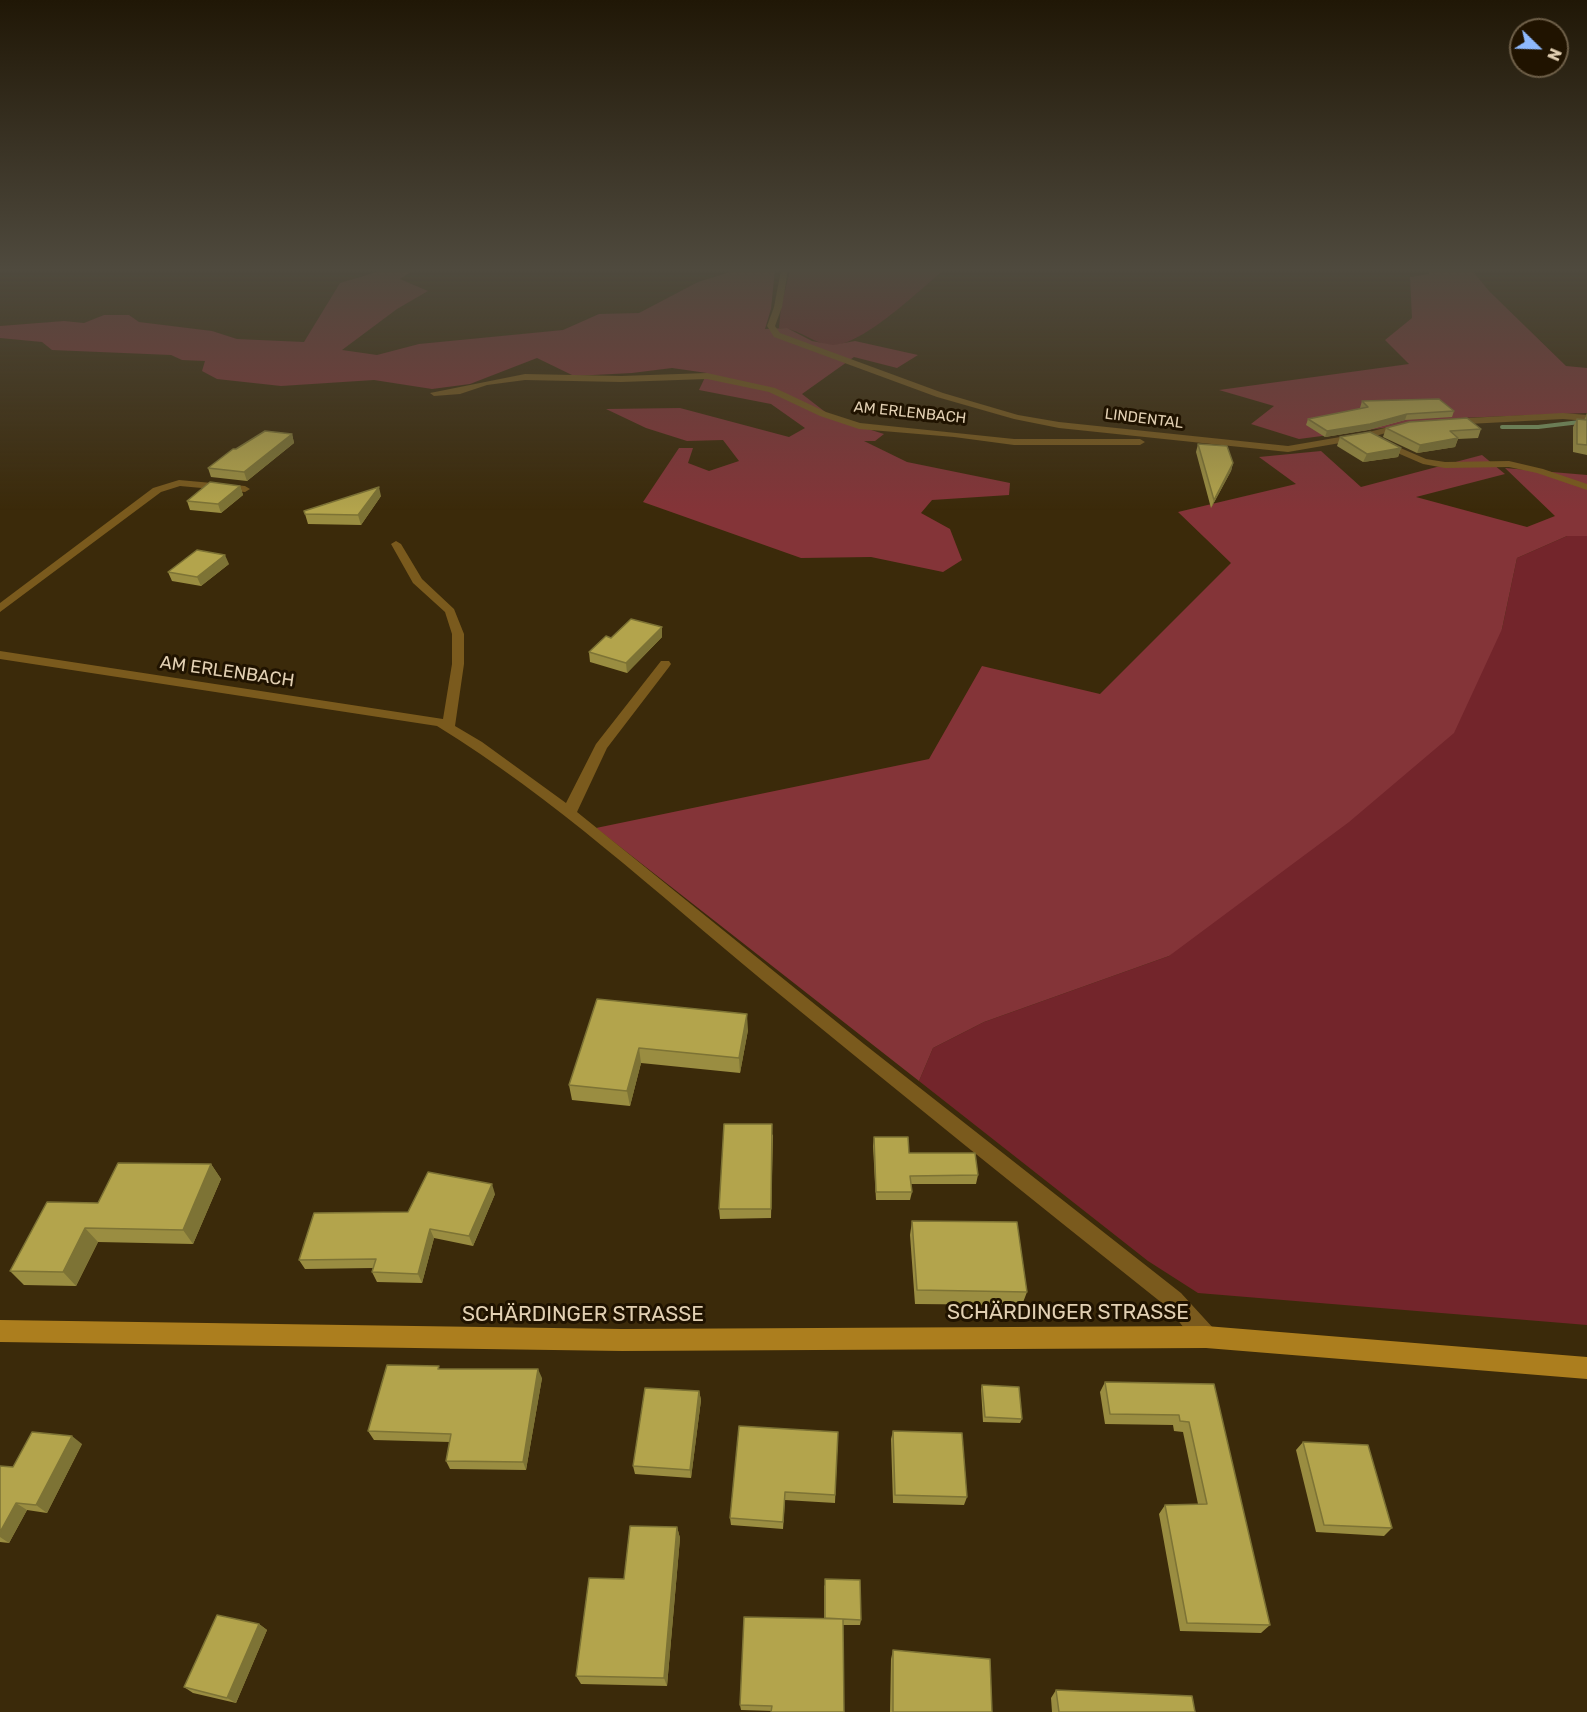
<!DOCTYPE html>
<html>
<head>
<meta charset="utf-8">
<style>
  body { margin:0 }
  #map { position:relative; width:1587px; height:1712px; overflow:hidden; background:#3b2a0a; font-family:Rubik,sans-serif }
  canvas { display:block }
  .north { position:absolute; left:1509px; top:18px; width:60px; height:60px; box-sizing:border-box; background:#201300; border:2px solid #6e5f48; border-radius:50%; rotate:113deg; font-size:16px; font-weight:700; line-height:24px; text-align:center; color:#e2d0b3 }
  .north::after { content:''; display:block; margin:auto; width:21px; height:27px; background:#8eb9fd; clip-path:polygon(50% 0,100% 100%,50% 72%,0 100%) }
</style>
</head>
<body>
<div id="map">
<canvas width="1587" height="1712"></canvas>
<div class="north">N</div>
</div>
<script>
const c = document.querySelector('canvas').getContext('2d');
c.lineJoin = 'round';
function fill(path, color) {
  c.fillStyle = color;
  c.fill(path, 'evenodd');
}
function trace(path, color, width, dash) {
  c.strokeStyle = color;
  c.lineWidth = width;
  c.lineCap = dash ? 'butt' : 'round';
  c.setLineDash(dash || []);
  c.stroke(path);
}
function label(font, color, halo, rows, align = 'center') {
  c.font = font + ' Rubik,sans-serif';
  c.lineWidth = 6;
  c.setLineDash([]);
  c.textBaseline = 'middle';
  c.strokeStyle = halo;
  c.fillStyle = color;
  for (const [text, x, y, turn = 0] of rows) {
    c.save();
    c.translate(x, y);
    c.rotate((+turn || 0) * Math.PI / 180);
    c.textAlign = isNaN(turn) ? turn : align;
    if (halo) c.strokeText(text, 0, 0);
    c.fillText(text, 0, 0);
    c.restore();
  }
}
fill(new Path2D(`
  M790 270H944C919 290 861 348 830 345 812 343 797 327 779 328L781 307Z
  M1567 536H1587V1325L1198 1293 1148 1261 919 1081 933 1048 984 1022 1169 956 1502 629 1517 558Z`), '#73252b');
fill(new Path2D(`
  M383 270H414L400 279 428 291 397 309 342 350 377 355 419 344 563 330 599 314 639 313 698 282 736 270H775L771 309 765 329 787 328 812 341 833 345 855 341 918 355 897 368 854 357 802 394 833 418 884 434 875 441H864L907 462 1010 483 1009 495 932 500 921 513 950 529 962 560 943 572 871 557 801 558 643 502 679 448H693L688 463 709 471 739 461 723 440 687 441 646 428 606 409 680 408 789 437 805 428 771 404 699 390 707 373 672 368 632 373 574 376 537 358 470 384 432 389 374 380 281 386 217 379 202 371 205 361 182 360 171 355 52 350 42 342 0 338V326L64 321 84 323 104 315H129L139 322 212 331 237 339 304 342 340 283Z
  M1428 270H1472L1489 291 1566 366 1587 368V413L1459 418 1299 439 1251 424 1274 406 1219 390 1409 364 1385 340 1412 318 1410 277 1429 274Z
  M1321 451 1361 487 1482 455 1505 474 1416 497 1527 527 1555 516 1505 468 1587 475V536H1567L1517 558 1502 629 1454 733 1349 822 1169 956 984 1022 933 1048 919 1081 596 828 929 759 982 666 1100 694 1231 563 1178 512 1296 484 1259 457Z`), '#843438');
trace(new Path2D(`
  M1502 427H1538L1580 422`), '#7a9963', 4);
fill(new Path2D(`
  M781 270H788L782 307 775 326 780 333 943 393 1018 415 1059 422 1288 446 1369 432 1404 423 1409 426 1369 438 1288 452 1059 428 1014 419 937 397 774 337 767 326 774 307Z
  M707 373 775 388 826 412 860 423 1014 439H1140L1145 442 1140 445H1014L954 437 859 429 820 416 769 392 707 379 621 382 525 380 487 385 460 394 434 396 430 393 525 374 621 376Z
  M1563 413 1587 415V421L1563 419 1449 425 1444 422 1449 419Z
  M1382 440 1426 459 1445 462 1509 461 1543 469 1587 484V490L1537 473 1509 467 1445 468 1423 464 1379 445 1377 443Z
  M179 480 245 486 250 489 245 492 180 486 161 492 0 612V603L153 488Z
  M396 541 401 544 422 579 454 609 464 634V664L455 726 482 742 566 803 596 744 661 661H669L671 664 669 667 607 748 577 812 864 1044 1181 1293 1214 1329 1217 1337 1214 1345 1206 1348 1198 1345 1167 1307C1031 1199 896 1090 762 980 657 893 554 798 437 726L0 659V651L443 719 452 664V634L445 612 413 583 391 544Z`), '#7a5a1d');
fill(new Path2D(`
  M0 1320 622 1329 1206 1326 1587 1357V1379L1206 1348 622 1351 0 1342Z`), '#ac7e1e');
fill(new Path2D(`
  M1362 401 1454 411 1452 417 1405 420 1368 430 1325 437 1306 425 1308 419 1361 409 1360 408Z
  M1587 414V455L1573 452V427L1577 419 1584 420Z
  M1386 428 1481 429 1478 438 1458 439 1455 447 1417 453 1383 437Z
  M292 434 294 443 247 481 211 477 208 468 236 449Z
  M1340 437 1401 448 1398 457 1363 462 1337 446Z
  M1198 444 1233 463 1231 471 1211 508 1196 452Z
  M240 486 243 495 221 513 190 510 187 501Z
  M381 496 361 525 308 524 305 514Z
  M229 564 201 586 172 581 168 572Z
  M662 627V637L627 673 590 662 589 652 611 638Z
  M597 999 748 1030 740 1073 641 1063 630 1106 572 1100 569 1085Z
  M773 1134 771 1218 720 1219 719 1209Z
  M874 1137 909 1153 978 1175 976 1184H911L912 1192 910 1200H876L873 1146Z
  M211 1164 221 1179 193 1244 98 1242 76 1286 24 1285 10 1271 98 1203Z
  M495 1194 473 1246 434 1238 422 1283 377 1282 372 1272 373 1268 305 1269 299 1260 408 1212Z
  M912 1221 1027 1292 1022 1305 915 1304 910 1235Z
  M440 1369 542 1378 526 1470 450 1469 446 1461 450 1442 374 1440 368 1431Z
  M1105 1382 1214 1384 1270 1625 1261 1633 1180 1631 1159 1514 1165 1505 1198 1504 1183 1432 1174 1431 1173 1425 1105 1424 1100 1392Z
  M982 1385 1022 1419 1020 1423 983 1422 981 1389Z
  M699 1391 701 1400 691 1478 635 1474 633 1466Z
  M893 1431 967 1497 964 1505 893 1503 891 1439Z
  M838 1432 835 1503 785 1500 783 1529 731 1525 730 1518Z
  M1303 1442 1392 1528 1384 1536 1316 1532 1296 1450Z
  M82 1444 47 1513 27 1510 9 1543 0 1542V1466L13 1467Z
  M677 1527 680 1538 667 1686 581 1684 576 1676 624 1579Z
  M824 1585 861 1620 860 1625H843L772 1711 741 1710 740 1705 824 1619Z
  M259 1624 267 1630 236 1703 193 1693 184 1687Z
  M893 1650 992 1712H890L891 1659Z
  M1056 1690 1195 1712H1052L1051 1698Z`), '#9a8d41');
fill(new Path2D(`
  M1407 414 1405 420 1368 430 1325 437 1327 431Z
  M292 434 294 443 247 481 244 472Z
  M1458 438 1455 447 1417 453 1420 445Z
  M1401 448 1398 457 1363 462 1367 454Z
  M1233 463 1231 471 1211 508 1214 500Z
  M240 486 243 495 221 513 218 504Z
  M379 487 381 496 361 525 358 515Z
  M225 555 229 564 201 586 197 577Z
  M662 627V637L627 673 626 663Z
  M747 1014 748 1030 740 1073 739 1058Z
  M639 1048 641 1063 630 1106 627 1091Z
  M211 1164 221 1179 193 1244 183 1230Z
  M492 1184 495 1194 473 1246 469 1236Z
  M85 1228 98 1242 76 1286 63 1272Z
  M430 1229 434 1238 422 1283 418 1274Z
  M538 1369 542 1378 526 1470 523 1462Z
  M699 1391 701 1400 691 1478 690 1470Z
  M72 1436 82 1444 47 1513 36 1505Z
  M16 1503 27 1510 9 1543 0 1537V1532Z
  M677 1527 680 1538 667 1686 664 1678Z
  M259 1624 267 1630 236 1703 227 1698Z`), '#7d7335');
const building = new Path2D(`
  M1439 399 1454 411 1407 414 1370 424 1327 431 1308 419 1368 407 1362 401Z
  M1587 414V445L1577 444V419L1587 420Z
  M1467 418 1481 429 1450 431 1458 438 1420 445 1386 428 1409 422Z
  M265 431 292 434 244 472 208 468 233 449H236Z
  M1370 432 1401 448 1367 454 1340 437Z
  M1198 444 1227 446 1233 463 1214 500Z
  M210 482 240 486 218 504 187 501Z
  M379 487 358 515 305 514 304 511Z
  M197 550 225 555 197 577 168 572Z
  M631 619 662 627 626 663 589 652 606 636 611 638Z
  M597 999 747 1014 739 1058 639 1048 627 1091 569 1085Z
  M724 1124H772L771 1209H719Z
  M874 1137H908L909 1153H975L978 1175 910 1176 912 1192H876Z
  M118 1163 211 1164 183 1230 85 1228 63 1272 10 1271 47 1202 98 1203Z
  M428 1172 492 1184 469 1236 430 1229 418 1274 372 1272 376 1259 299 1260 314 1213 408 1212Z
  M912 1221 1017 1222 1027 1292 917 1290Z
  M387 1365 439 1366 438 1369H538L523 1462 446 1461 451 1434 368 1431Z
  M1105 1382 1214 1384 1270 1625 1187 1623 1165 1505 1207 1504 1189 1422 1180 1421 1179 1415 1110 1414Z
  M982 1385 1019 1387 1022 1419 985 1417Z
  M645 1388 699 1391 690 1470 633 1466Z
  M739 1426 838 1432 835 1495 785 1492 783 1522 730 1518Z
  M893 1431 962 1433 967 1497 895 1495Z
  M32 1432 72 1436 36 1505 16 1503 0 1532V1466L13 1467Z
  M1303 1442 1368 1445 1392 1528 1324 1525Z
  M630 1526 677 1527 664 1678 576 1676 589 1578 624 1579Z
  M825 1579 860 1580 861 1620 825 1618Z
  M217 1615 259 1624 227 1698 184 1687Z
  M744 1617 843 1619 844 1712H771L772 1706 740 1705Z
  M893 1650 990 1659 992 1712H893Z
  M1056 1690 1192 1696 1195 1712H1059Z`);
fill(building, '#b3a44c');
trace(building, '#7d7335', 1.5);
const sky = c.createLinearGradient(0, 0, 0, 510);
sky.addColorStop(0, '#201706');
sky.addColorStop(0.53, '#4f4a3e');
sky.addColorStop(1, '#4f4a3e00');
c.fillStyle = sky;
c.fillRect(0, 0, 1587, 510);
label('15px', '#e2d0b3', '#201300', [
  ["AM ERLENBACH",910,413,6],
  ["LINDENTAL",1144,419,7]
]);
label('18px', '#e2d0b3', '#201300', [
  ["AM ERLENBACH",227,672,8]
]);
label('21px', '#e2d0b3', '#201300', [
  ["SCHÄRDINGER STRASSE",1068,1313],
  ["SCHÄRDINGER STRASSE",583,1315]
]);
</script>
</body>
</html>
